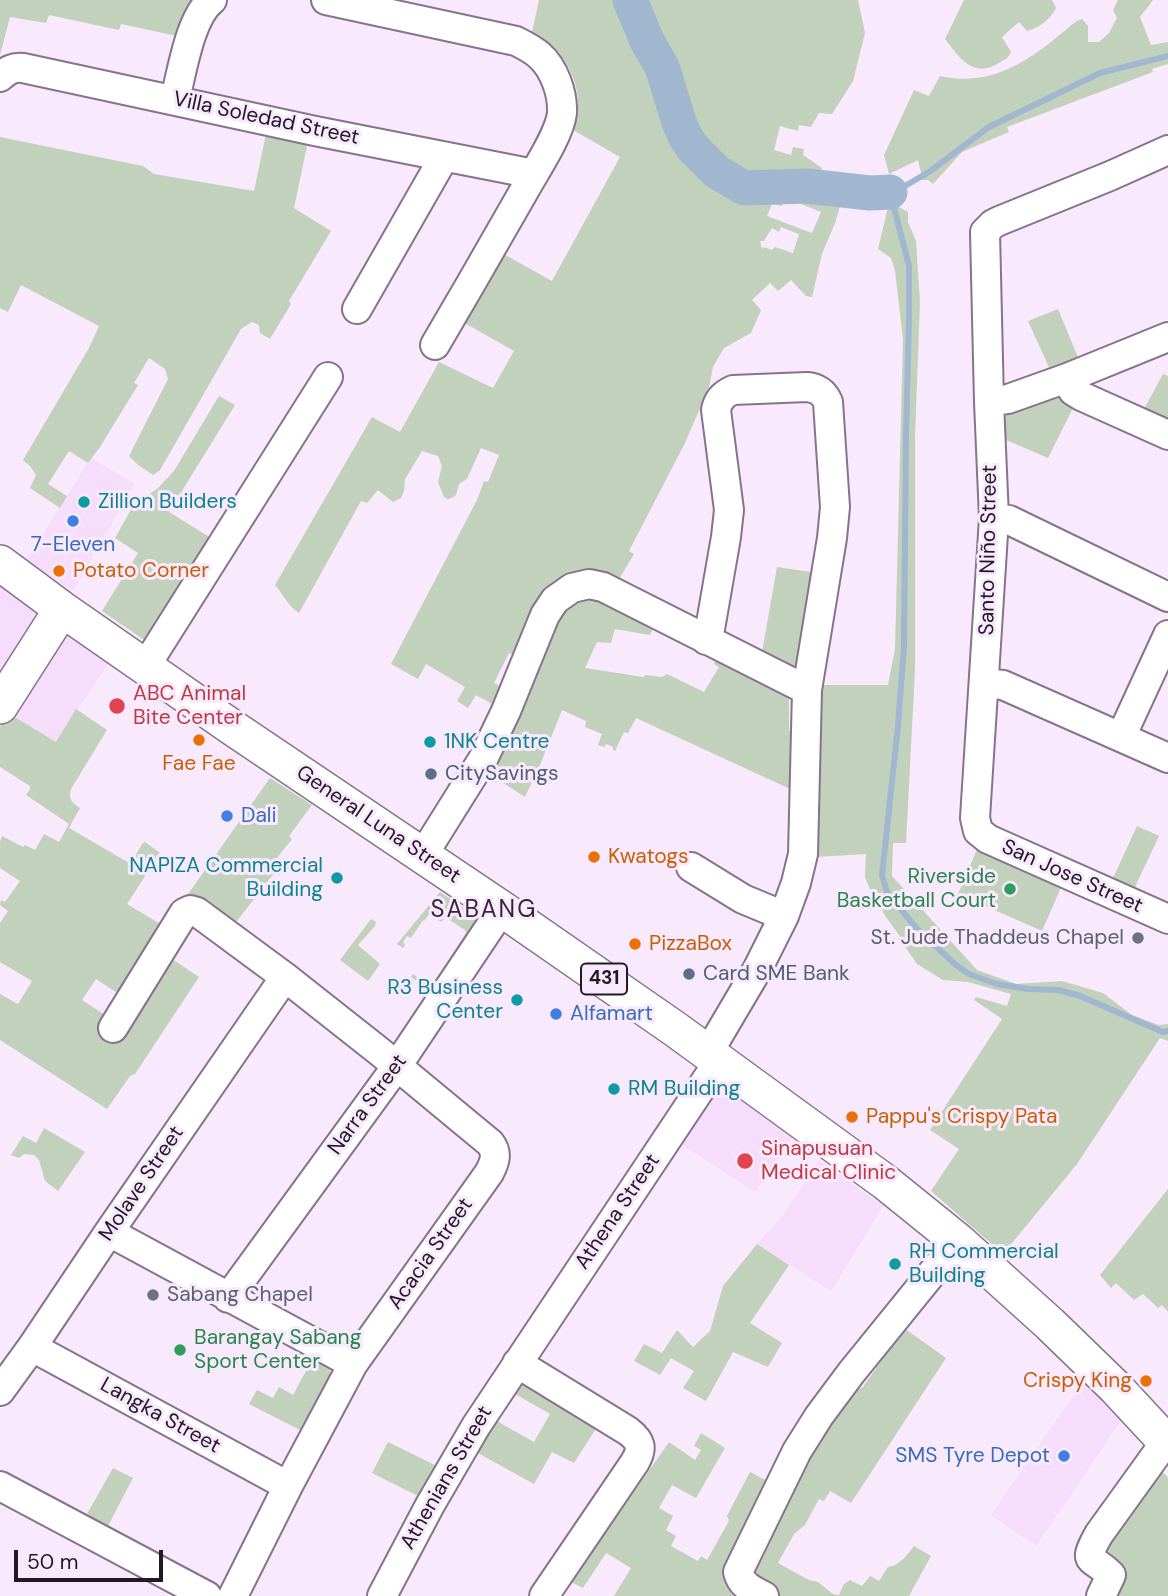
<!DOCTYPE html>
<html>
<head>
<meta charset="utf-8">
<style>
  body { margin:0 }
  #map { position:relative; width:1168px; height:1596px; overflow:hidden; background:#f9e9fc; font-family:"DM Sans",sans-serif }
  canvas { display:block }
  .scale { position:absolute; left:14px; top:1550px; width:149px; height:32px; box-sizing:border-box; border:4px solid #221924; border-top:0; padding-left:9px; font-size:21px; line-height:24px; white-space:nowrap; color:#221924; -webkit-text-stroke:5px #f9e9fc; paint-order:stroke }
</style>
</head>
<body>
<div id="map">
<canvas width="1168" height="1596"></canvas>
<div class="scale">50 m</div>
</div>
<script>
const c = document.querySelector('canvas').getContext('2d');
c.lineJoin = 'round';
function fill(path, color) {
  c.fillStyle = color;
  c.fill(path, 'evenodd');
}
function trace(path, color, width, dash) {
  c.strokeStyle = color;
  c.lineWidth = width;
  c.lineCap = dash ? 'butt' : 'round';
  c.setLineDash(dash || []);
  c.stroke(path);
}
function label(font, color, halo, rows, align = 'center') {
  c.font = font + ' "DM Sans",sans-serif';
  c.lineWidth = 6;
  c.setLineDash([]);
  c.textBaseline = 'middle';
  c.strokeStyle = halo;
  c.fillStyle = color;
  for (const [text, x, y, turn = 0] of rows) {
    c.save();
    c.translate(x, y);
    c.rotate((+turn || 0) * Math.PI / 180);
    c.textAlign = isNaN(turn) ? turn : align;
    if (halo) c.strokeText(text, 0, 0);
    c.fillText(text, 0, 0);
    c.restore();
  }
}
fill(new Path2D(`
  M91 458 135 484 73 591 26 561Z
  M0 564 61 609 0 702Z
  M63 629 110 661 56 742 8 713Z
  M714 1078 794 1136 755 1192 672 1138Z
  M819 1160 883 1206 831 1291 757 1244 784 1214Z
  M1084 1380 1122 1419 1036 1546 991 1515Z`), '#f5ddfb');
fill(new Path2D(`
  M0 0H194L183 18 177 36 121 24 119 30 49 15 46 23 10 17 0 55Z
  M539 0H858L865 33 853 81 832 114 819 113 811 127 799 125 798 131 780 126 774 150 791 155 793 147 804 149 803 155 822 168 821 180C836 183 851 184 866 182 868 182 875 181 877 181 886 181 888 189 897 187 906 186 915 179 921 173L918 160 889 174 884 155 914 90 929 96 940 76C983 86 1018 68 1051 42 1060 35 1068 27 1077 21L1082 19 1088 26V42H1099L1109 33 1117 18 1113 10 1118 0H1153L1140 17 1151 45 1168 42V64L1152 69 1153 72 1007 127 1009 132 962 152 933 184 928 180H920L897 193 896 202 897 206 908 212V222L916 241 920 302 915 436V670L906 843H893L892 876 977 970 1016 984 1062 981 1103 993 1132 1015 1159 1025 1168 1024V1041L1160 1038 1077 1164 1003 1254 931 1191 959 1149 930 1130 1002 1019 974 1000 976 997 1007 1006 1011 994 968 982 943 980 917 964 908 951 899 935 886 917 871 892 865 877 866 854 815 857 816 685H888L895 649 903 339 895 271 891 258 878 249 889 203 887 197 863 195 842 199 835 223 822 254 812 297 806 296 791 280 778 291 770 283 752 300 761 310 751 333 724 348 713 367 709 388 684 445 629 551 634 554 614 588 590 578 518 657 509 653 494 683 502 687 494 705 476 695 468 708 457 701 465 687 426 664 418 679 391 664 477 500 484 481 488 482 499 455 481 448 467 479 459 484 456 495 454 497 448 499 444 497 438 482 442 466 438 456 422 451 405 479 404 491 401 498 393 502 378 490 367 503 361 501 299 613C287 605 284 595 275 585L372 417 400 432 439 362 493 388 514 351 461 321 500 252 552 281 620 157 573 130C575 123 578 115 578 108 580 76 559 45 532 32ZM786 198 821 212 812 233 767 216 772 204 782 206ZM781 227 799 234 793 253 775 247 772 250 764 247 762 249 760 241H764L772 228 779 232Z
  M964 0H1052L1056 8C1051 19 1039 28 1027 31L1019 22 1002 37 1011 52C1008 59 1005 59 999 63 973 79 960 58 945 39Z
  M266 134 308 141 294 208 331 231 289 301 291 304 270 339 260 333 259 325 252 322 241 329 160 470 153 475 138 465 129 456 168 379 165 369 149 358 134 383 138 385 100 447 88 463 69 451 48 484 67 496 60 508 30 488 36 475 30 466 23 460 89 348 99 326 21 285 8 312 0 308V137L143 166 154 174 254 191Z
  M1058 309 1080 362 1052 374 1028 321Z
  M1163 374 1168 376V421L1144 409Z
  M1055 395 1075 404 1048 458 1004 439 1002 420 1008 410Z
  M219 396 235 405 169 512 216 541 150 644 102 611 138 553 115 538 133 506 158 488 174 471Z
  M777 567 818 573 805 673 761 658Z
  M581 593 656 622 650 635 615 629 611 643 597 642 585 668 643 677 646 675 662 677 667 674 704 692 719 667 714 664 719 656 789 695V731L801 732V794L636 718 628 733 624 732 615 751 613 750V747L606 744 604 747 598 745 602 734 585 727 586 721 562 710 540 765 525 797 483 770 548 619Z
  M76 709 107 730 71 789C68 799 72 803 80 808L69 828 131 864 142 844 145 842 160 853 127 904 167 928 125 998 96 979 82 1000 111 1019 166 955 199 977 135 1074 130 1076 107 1109 0 1040V994L18 1004 32 981 0 962V923L8 911 0 905 1 900 5 902 20 881 0 868V842L2 836 23 847 25 845 35 850 44 834 59 842 69 824 26 795 30 789V786L0 767V727L8 713 56 742Z
  M270 778 312 805 289 836 292 839 277 858 282 863 233 926 197 900 186 897Z
  M1137 826 1159 836 1135 887 1113 878Z
  M978 847 1063 883 1042 931 958 894Z
  M440 892 479 918 431 992 411 977 413 974 428 985H432L466 933 465 930 445 917 441 922 429 914 424 921 423 920 411 938 407 936 403 942 405 945 403 948 397 944Z
  M371 919 376 922 375 926 358 945 380 964 368 981 340 960Z
  M44 1128 85 1152 58 1191 45 1181 39 1160 34 1155 24 1154 19 1158 11 1155 23 1136 36 1143Z
  M1168 1189V1312L1162 1305 1158 1308 1143 1294 1134 1300 1116 1283 1111 1288 1100 1275Z
  M757 1244 789 1265 750 1323 782 1343 768 1367 733 1352 706 1401 683 1388 694 1371 671 1358 660 1375 634 1361 644 1344 662 1353 677 1330 693 1347 710 1331 723 1286Z
  M904 1328 946 1358 851 1503 830 1491 824 1501 819 1499 805 1525 794 1534 778 1563 809 1580 818 1582 833 1594 839 1595 844 1584 850 1580 862 1586 870 1576 879 1581 888 1567C891 1566 894 1566 897 1564 903 1560 910 1552 914 1546L931 1556 909 1596H778L752 1581 745 1568 798 1470 848 1394 863 1387Z
  M314 1356C323 1362 332 1365 330 1376L300 1430 249 1404 257 1390 273 1398 279 1387 293 1395Z
  M528 1382 599 1424 574 1463 552 1452 534 1484 476 1452 495 1420 534 1442 550 1414 515 1394 520 1387Z
  M701 1433 725 1448 696 1498 672 1485 659 1508 673 1516 666 1530 676 1536 671 1546 698 1561 701 1556 707 1560 729 1521 727 1516 750 1472 771 1483 733 1596H614L631 1568 606 1553 583 1588 571 1582 669 1442 695 1460 701 1450 694 1446Z
  M388 1442 439 1467 422 1498 372 1473Z
  M113 1468 133 1478 108 1526 87 1514Z
  M1161 1470 1168 1478V1596H1111L1125 1572 1103 1549Z`), '#c1d1bb');
trace(new Path2D(`
  M1168 56 1100 73 989 127 929 172 898 190 890 192 909 266V321L906 434 904 646 898 726 882 875 887 892 916 928 956 965 969 974 997 984 1028 989 1058 990 1080 996 1163 1032 1168 1031`), '#a1b6cf', 6);
trace(new Path2D(`
  M630 0 647 41 662 67 679 122 685 136 693 148 717 172 744 188 807 186 870 193 890 192`), '#a1b6cf', 35);
const minor = new Path2D(`
  M326 0 516 41C524 45 532 49 539 55 554 68 563 93 562 113 560 134 535 171 524 191 495 242 465 294 435 345
  M0 77C8 70 13 67 23 68L315 131 534 174
  M175 99C182 72 190 17 212 0
  M1168 150 1110 176 999 221 993 224 985 232 989 402 994 518 975 818 978 831 988 839 1168 919
  M357 309 444 157
  M1067 378 1073 391 1081 396 1168 435
  M989 402 1008 399 1067 378 1168 337
  M994 518 1009 520 1168 597
  M706 640 710 629 726 537 729 510 716 410C718 399 724 394 733 390L807 387C818 388 824 393 828 402L835 507 832 538 807 690 803 854 796 883 784 916 757 970 708 1053
  M145 667 328 377
  M984 683 1003 685 1168 758
  M1121 737 1168 635
  M423 855 483 759 506 711 545 615 555 600 572 588 589 584 603 587 807 690
  M691 867 743 899 784 916
  M113 1028 184 913 190 910 197 912 285 977 380 1052 490 1143C498 1153 495 1162 489 1173L353 1364 288 1486 233 1596
  M109 1232 353 1364
  M228 1298 397 1066 502 909
  M32 1347 288 1486
  M517 1363 628 1431C641 1441 643 1448 635 1462L544 1596
  M0 1391 32 1347 109 1232 285 977
  M0 1486 207 1596
  M382 1596 430 1505 476 1426 719 1061
  M764 1596C752 1590 741 1585 738 1572L797 1451 819 1416 851 1373 958 1241
  M1101 1596 1111 1575C1092 1555 1081 1566 1099 1534L1166 1441`);
const major = new Path2D(`
  M0 563 62 609 233 728 502 909 675 1029 885 1182 958 1241 1050 1324 1116 1388 1168 1444
  M0 706 62 609`);
trace(minor, '#88728d', 32);
trace(major, '#88728d', 38);
trace(minor, '#fff', 28);
trace(major, '#fff', 35);
for (const [x, y, r, color] of [
  [84,502,7,"#0f9aa8"],
  [73,521,7,"#3f7fe0"],
  [59,571,7,"#e8710a"],
  [117,706,9,"#e0444e"],
  [199,740,7,"#e8710a"],
  [430,742,7,"#0f9aa8"],
  [431,774,7,"#5c6f8a"],
  [227,816,7,"#3f7fe0"],
  [594,857,7,"#e8710a"],
  [337,878,7,"#0f9aa8"],
  [1010,889,7,"#2e9e5b"],
  [1138,938,7,"#6b7280"],
  [635,944,7,"#e8710a"],
  [689,974,7,"#5c6f8a"],
  [517,1000,7,"#0f9aa8"],
  [556,1014,7,"#3f7fe0"],
  [614,1089,7,"#0f9aa8"],
  [852,1117,7,"#e8710a"],
  [745,1161,9,"#e0444e"],
  [895,1264,7,"#0f9aa8"],
  [153,1295,7,"#6b7280"],
  [180,1350,7,"#2e9e5b"],
  [1146,1381,7,"#e8710a"],
  [1064,1456,7,"#3f7fe0"]
]) {
  const dot = new Path2D();
  dot.arc(x, y, r, 0, 2 * Math.PI);
  c.fillStyle = color;
  c.fill(dot);
  trace(dot, '#f9e9fc', 2.5);
}
for (const [x, y, w] of [
  [604,979,46]
]) {
  const box = new Path2D();
  box.roundRect(x - w / 2, y - 15.5, w, 31, 5);
  c.fillStyle = '#f9e9fc';
  c.fill(box);
  trace(box, '#221924', 2);
}
label('bold 19px', '#221924', null, [
  ["431",604,979]
]);
label('21px', '#221924', '#f9e9fc', [
  ["Villa Soledad Street",266,119,12],
  ["Santo Niño Street",989,550,-89],
  ["General Luna Street",378,825,34],
  ["San Jose Street",1072,877,24],
  ["Narra Street",368,1105,-54],
  ["Molave Street",142,1184,-56],
  ["Athena Street",618,1212,-56],
  ["Acacia Street",431,1254,-55],
  ["Langka Street",160,1416,29],
  ["Athenians Street",447,1478,-60]
]);
label('21px', '#0d838f', '#f9e9fc', [
  ["Zillion Builders",98,502],
  ["1NK Centre",444,742],
  ["NAPIZA Commercial",323,866,"right"],
  ["Building",323,890,"right"],
  ["R3 Business",503,988,"right"],
  ["Center",503,1012,"right"],
  ["RM Building",628,1089],
  ["RH Commercial",909,1252],
  ["Building",909,1276]
], 'left');
label('21px', '#366cbe', '#f9e9fc', [
  ["7-Eleven",73,545,"center"],
  ["Dali",241,816],
  ["Alfamart",570,1014],
  ["SMS Tyre Depot",1050,1456,"right"]
], 'left');
label('21px', '#c56008', '#f9e9fc', [
  ["Potato Corner",73,571],
  ["Fae Fae",199,764,"center"],
  ["Kwatogs",608,857],
  ["PizzaBox",649,944],
  ["Pappu's Crispy Pata",866,1117],
  ["Crispy King",1132,1381,"right"]
], 'left');
label('21px', '#be3a42', '#f9e9fc', [
  ["ABC Animal",133,694],
  ["Bite Center",133,718],
  ["Sinapusuan",761,1149],
  ["Medical Clinic",761,1173]
], 'left');
label('21px', '#4e5e75', '#f9e9fc', [
  ["CitySavings",445,774],
  ["Card SME Bank",703,974]
], 'left');
label('21px', '#27864d', '#f9e9fc', [
  ["Riverside",996,877],
  ["Basketball Court",996,901],
  ["Barangay Sabang",194,1338,"left"],
  ["Sport Center",194,1362,"left"]
], 'right');
label('21px', '#5b616d', '#f9e9fc', [
  ["St. Jude Thaddeus Chapel",1124,938],
  ["Sabang Chapel",167,1295,"left"]
], 'right');
c.letterSpacing = '2px';
label('24px', '#37243b', '#f9e9fc', [
  ["SABANG",484,911]
]);
c.letterSpacing = '0px';
</script>
</body>
</html>
